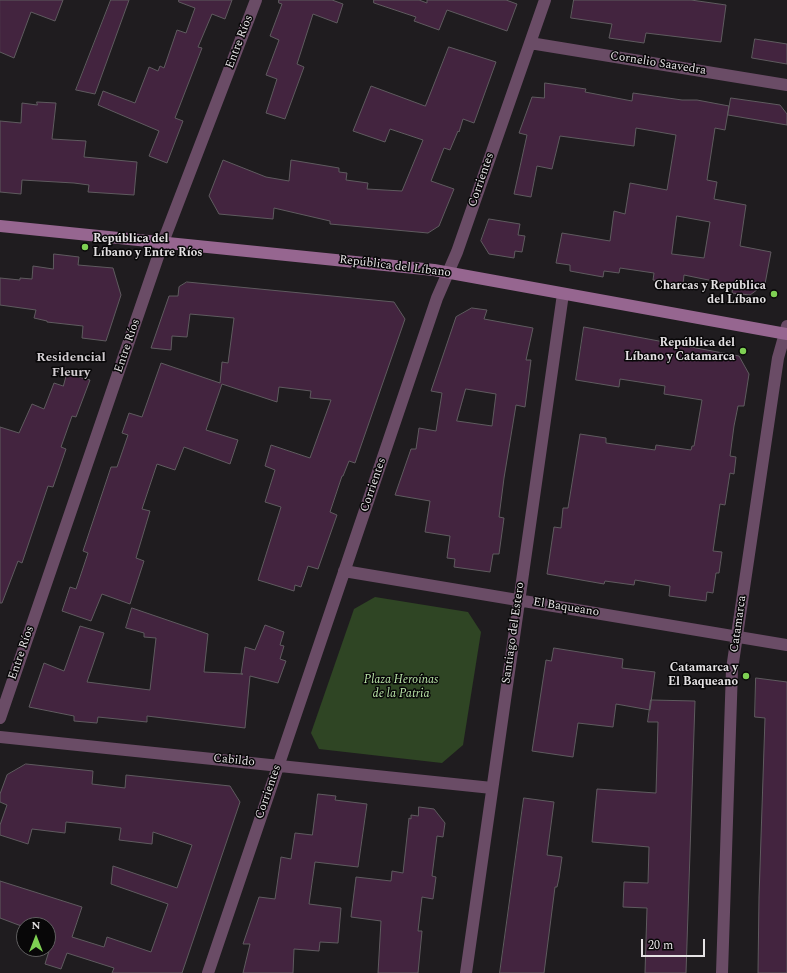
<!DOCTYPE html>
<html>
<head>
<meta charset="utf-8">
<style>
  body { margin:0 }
  #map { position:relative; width:787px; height:973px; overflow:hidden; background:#1f1c1f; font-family:Spectral,serif }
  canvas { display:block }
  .north { position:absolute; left:16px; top:917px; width:40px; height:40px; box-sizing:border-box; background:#080708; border:1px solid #605f60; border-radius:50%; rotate:0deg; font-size:11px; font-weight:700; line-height:16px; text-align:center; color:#e5e2e4 }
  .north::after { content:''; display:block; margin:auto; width:14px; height:18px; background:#7ed053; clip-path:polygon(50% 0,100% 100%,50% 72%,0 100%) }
  .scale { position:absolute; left:641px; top:939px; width:64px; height:18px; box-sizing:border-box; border:2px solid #e5e2e4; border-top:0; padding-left:5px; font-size:12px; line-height:14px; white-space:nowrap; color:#e5e2e4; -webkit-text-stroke:3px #080708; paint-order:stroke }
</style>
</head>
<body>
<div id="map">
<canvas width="787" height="973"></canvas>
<div class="north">N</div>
<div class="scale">20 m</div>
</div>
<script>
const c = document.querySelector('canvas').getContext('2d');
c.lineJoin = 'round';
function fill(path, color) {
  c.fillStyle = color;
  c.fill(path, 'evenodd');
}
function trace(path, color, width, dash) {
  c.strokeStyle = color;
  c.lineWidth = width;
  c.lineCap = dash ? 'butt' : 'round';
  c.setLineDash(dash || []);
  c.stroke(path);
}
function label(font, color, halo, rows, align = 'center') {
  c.font = font + ' Spectral,serif';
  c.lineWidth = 3;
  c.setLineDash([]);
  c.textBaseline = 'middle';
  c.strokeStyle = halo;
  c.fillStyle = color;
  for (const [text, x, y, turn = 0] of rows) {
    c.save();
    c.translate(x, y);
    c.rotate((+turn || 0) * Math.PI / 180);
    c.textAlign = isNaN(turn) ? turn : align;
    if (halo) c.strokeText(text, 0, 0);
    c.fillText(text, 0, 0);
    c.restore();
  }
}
fill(new Path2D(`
  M375 597 468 612 481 632 463 745 442 763 319 749 311 733 354 609Z`), '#2f4524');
const building = new Path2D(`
  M0 0H63L55 21 31 12 14 58 0 52Z
  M111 0H129L95 94 76 90Z
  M179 0H232L225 19 212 14 198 47 202 48 175 118 183 121 167 163 149 156 159 131 98 105 103 91 135 103 149 67 158 71 160 66 164 68 177 30 186 33 195 8 179 2Z
  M279 0H332L343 4 337 23 313 14 297 64 304 67 285 119 266 113 277 79 266 75 279 40 270 36 282 4 279 3Z
  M374 0H419L427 3V0H506L517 4 507 31 447 10 439 30 414 21 416 17 374 3Z
  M574 0H691L726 5 721 42 646 33 644 43 609 38 612 24 571 18Z
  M755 39 787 44V64L752 58Z
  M449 47 496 62 474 123 463 119 459 132 458 131 450 150 444 148 431 181 454 189 439 226 428 233 330 224V221L274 208 273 219 219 214 209 196 223 160 266 177 289 181 291 160 339 168V172L347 173 346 180 368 183 367 189 402 191 423 140 390 129 385 142 353 131 371 86 425 106Z
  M545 83 586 89 585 92 632 101 633 93 682 100H697L729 106 725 130 715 128 707 180 717 182 714 199 746 205 740 246 771 252 765 284 750 295 732 293 733 285 684 275 683 285 653 280 654 273 620 268 619 273 604 271 603 277 570 271V265L556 263 562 233 610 241 614 211 625 214 630 183 667 190 676 135 636 128 634 146 560 136 552 169 537 166 531 197 514 194 527 135 519 133 532 97 544 98ZM677 216 710 222 704 258 672 254Z
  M731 98 780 105 787 114V125L728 115Z
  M37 102 56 103 52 139 86 141 84 157 137 162 134 195 88 192 89 185 74 183 22 180 21 194 0 192V121L21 123 22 103 37 105Z
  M489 219 520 224 518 235 525 236 522 252 515 251 514 258 489 254 481 241Z
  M54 254 79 257 78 265 113 268 121 295 106 341 82 338 83 326 47 322V321L34 318 36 310 0 305V278L20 280V278L32 279 33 266 53 269Z
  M187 282 394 302 405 319 355 463 349 461 343 476H342L330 512 337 515 318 569 308 566 301 587 295 585 294 591 258 580 281 507 265 502 275 470 265 466 271 445 310 458 331 400 310 398 311 391 279 387 277 402 222 384 206 430 238 440 230 464 184 447 175 470 157 464 142 509 150 511 136 558 144 561 130 604 102 594 91 621 62 611 70 587 76 589 88 553 83 551 111 467H117L128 435 122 433 129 413 142 417 161 363 220 383 222 362 228 363 234 318 190 314 187 337 172 336 171 350 151 348 169 296H178L179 287Z
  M472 308 487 310 484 319 533 328 526 360H531L525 407 516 405 504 478 499 517 504 518 499 554H493L490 572 454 567 455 559 447 558 450 536 425 532 430 501 395 495 411 449H416L419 428 436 431 442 393 431 391 456 317ZM466 389 496 394 492 426 457 421Z
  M584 327 739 356 749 374 744 406H738L734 426 730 456 736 457 734 474 730 473 725 505 720 504 713 551 722 552 719 573H716L713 593 707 592 706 601 669 596 670 586 635 580 634 585 605 581 604 584 547 574 554 527 561 528 563 508H568L580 434 606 438V443L655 450 656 445 691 450 692 446H694L702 400 664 394 665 386 620 379 619 387 576 380Z
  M67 374 90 380 76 417 72 416 61 447 66 449 53 487 48 486 22 563 18 561 2 603H0V427L19 433 32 404 44 409 54 383 63 386Z
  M132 608 208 634 204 672 243 674H241L245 647 255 650 265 625 284 632 280 645 284 646 280 659 286 661 278 683 250 676 245 728 147 716V722L98 717 97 723 74 721V716L29 707 44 663 64 671 80 626 104 633 87 682 150 690 156 638 144 637V633L126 628Z
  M554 648 623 659 622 668 655 672 650 710 616 704 613 727 578 723 573 757 532 751 546 660 551 661Z
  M756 678 787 682V973H758L759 897 765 718 755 717Z
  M651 700 695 701 686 973H645L647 908 623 907 624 882 648 883 649 847 592 842 597 789 656 793 658 722H648Z
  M26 764 93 771 92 784 125 788 126 775 230 786 240 802 182 973H112L114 968 67 953 61 969 45 964 53 938 48 936V925H24V927L0 918V881L82 907 72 937 104 947 107 937 151 952 168 904 111 884 113 866 177 888 192 845 153 832 152 844 119 840 121 828 66 822 65 833 32 829 28 844 0 835V825L7 805 0 802V794L7 775Z
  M318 794 336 796 335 800 367 804 358 867 315 862 309 904 341 908 338 943 320 942 319 951 294 949 293 973H243L250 944H243L259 897 275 899 281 857 291 859 295 833 312 835Z
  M524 798 554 802 547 855 562 857 559 878 557 887H555L544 973H500Z
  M419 807 434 809 445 823 443 837 437 836 432 876 436 877 433 899 422 897 418 931H422L418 973H378L381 921 351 917 356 877 391 881 392 871 403 873 409 818 411 819V815L418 816Z`);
fill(building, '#43243f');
trace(building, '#5f5b5f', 1);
trace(new Path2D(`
  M530 43 787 85
  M344 571 787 645
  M0 718 163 242 256 0
  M0 737 492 788
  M208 973 437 298 457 252 545 0
  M466 973 563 294
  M722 973 732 669 778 358 787 326`), '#6a4c66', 12);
trace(new Path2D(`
  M0 226 434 270 787 334`), '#966690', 12);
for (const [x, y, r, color] of [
  [85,247,4,"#7ed053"],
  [774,294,4,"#7ed053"],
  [743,351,4,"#7ed053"],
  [746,676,4,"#7ed053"]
]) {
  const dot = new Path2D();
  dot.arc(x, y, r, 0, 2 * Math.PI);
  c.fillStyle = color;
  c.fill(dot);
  trace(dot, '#080708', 1.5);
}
label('12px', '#e5e2e4', '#080708', [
  ["Entre Ríos",240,42,-69],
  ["Cornelio Saavedra",658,64,9],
  ["Corrientes",482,180,-71],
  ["República del Líbano",395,267,7],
  ["Entre Ríos",128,346,-71],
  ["Corrientes",374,485,-71],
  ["El Baqueano",566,608,9],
  ["Catamarca",739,624,-82],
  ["Santiago del Estero",514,633,-82],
  ["Entre Ríos",22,653,-71],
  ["Cabildo",234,761,6],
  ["Corrientes",269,792,-71]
]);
label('bold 12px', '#e5e2e4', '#080708', [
  ["República del",93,240,"left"],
  ["Líbano y Entre Ríos",93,254,"left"],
  ["Charcas y República",766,287],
  ["del Líbano",766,301],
  ["República del",735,344],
  ["Líbano y Catamarca",735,358],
  ["Catamarca y",738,669],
  ["El Baqueano",738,683]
], 'right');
label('italic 12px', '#bae5a8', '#080708', [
  ["Plaza Heroínas",401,681],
  ["de la Patria",401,695]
]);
label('bold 13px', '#d2cdd1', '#080708', [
  ["Residencial",71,358],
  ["Fleury",71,373]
]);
</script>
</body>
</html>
